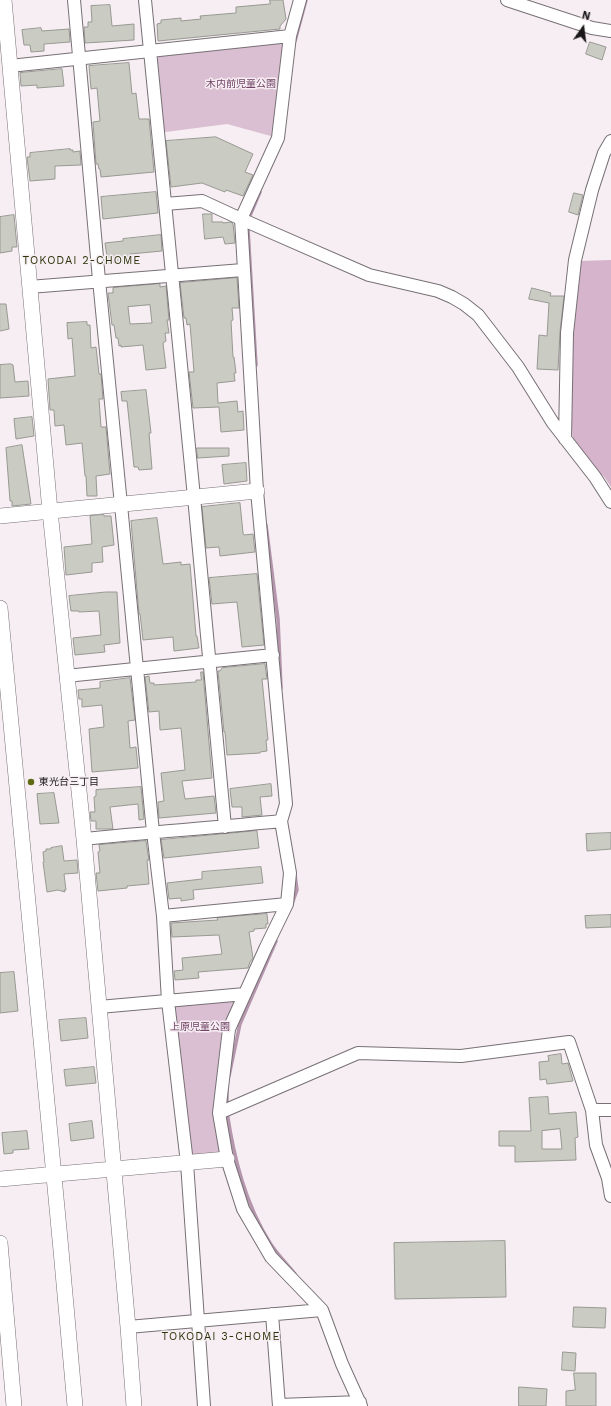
<!DOCTYPE html>
<html>
<head>
<meta charset="utf-8">
<style>
  body { margin:0 }
  #map { position:relative; width:611px; height:1406px; overflow:hidden; background:#f6eef3; font-family:"Work Sans",sans-serif }
  canvas { display:block }
  .north { position:absolute; left:563px; top:8px; width:40px; height:40px; -webkit-text-stroke:3px #f6eef3; paint-order:stroke; rotate:14deg; font-size:11px; font-weight:700; line-height:16px; text-align:center; color:#1a1719 }
  .north::after { content:''; display:block; margin:auto; width:14px; height:18px; background:#1a1719; clip-path:polygon(50% 0,100% 100%,50% 72%,0 100%) }
</style>
</head>
<body>
<div id="map">
<canvas width="611" height="1406"></canvas>
<div class="north">N</div>
</div>
<script>
const c = document.querySelector('canvas').getContext('2d');
c.lineJoin = 'round';
function fill(path, color) {
  c.fillStyle = color;
  c.fill(path, 'evenodd');
}
function trace(path, color, width, dash) {
  c.strokeStyle = color;
  c.lineWidth = width;
  c.lineCap = dash ? 'butt' : 'round';
  c.setLineDash(dash || []);
  c.stroke(path);
}
function label(font, color, halo, rows, align = 'center') {
  c.font = font + ' "Work Sans","Noto Sans JP",sans-serif';
  c.lineWidth = 3;
  c.setLineDash([]);
  c.textBaseline = 'middle';
  c.strokeStyle = halo;
  c.fillStyle = color;
  for (const [text, x, y, turn = 0] of rows) {
    c.save();
    c.translate(x, y);
    c.rotate((+turn || 0) * Math.PI / 180);
    c.textAlign = isNaN(turn) ? turn : align;
    if (halo) c.strokeText(text, 0, 0);
    c.fillText(text, 0, 0);
    c.restore();
  }
}
fill(new Path2D(`
  M290 36 278 138 227 124 158 133 150 51Z
  M245 994 229 1029 219 1113 227 1159 187 1163 168 1001Z`), '#dabfd2');
fill(new Path2D(`
  M611 260V487L605 478 573 443 569 387 579 261Z`), '#d5b4cc');
trace(new Path2D(`
  M295 41 306 0
  M249 218 260 192
  M248 229 256 365
  M266 525 278 619 281 688
  M292 904 297 890 295 875
  M229 1076 240 1024 276 941
  M227 1102V1090
  M227 1112C234 1158 245 1203 270 1243 277 1254 287 1264 295 1274`), '#b596ad', 3.5);
const building = new Path2D(`
  M270 0H283L286 19 280 26V29L158 41 157 24 161 23V20L181 18V21L201 19 200 16 236 13V7L270 4Z
  M110 5 112 26 134 24V40L85 43 84 27H88V22H92L91 6Z
  M41 28 42 31 69 29 70 42 44 44V51L31 52 30 45H24L22 30Z
  M590 42 606 47 602 60 586 54Z
  M129 63 132 94 136 93 139 119H149L154 172 101 177 100 169H99L98 164H96L93 122 100 121 97 88 91 89 89 66Z
  M62 69 64 86 37 88V85L21 86 20 73Z
  M216 137 253 154 245 172 253 175 243 196 226 190 225 192 202 183 171 187 166 141Z
  M70 149V150H73V152L80 151 81 165 55 166V179L30 181 27 157H30V153Z
  M156 192 158 213 103 219 101 197Z
  M574 193 583 195 578 215 569 212Z
  M203 214H212V222H223V223L231 222 233 224 235 243 225 244 223 237 205 239Z
  M14 215 17 247H12V251L0 253V217Z
  M161 235 162 251 130 254 131 261 108 263 105 243 123 241V239Z
  M237 278 239 308H232L233 320 231 321 233 357H234L236 373H234L235 381 217 383 218 403 237 401 238 412 243 411 244 430 221 432 219 407 193 408 189 372H194L190 324 187 325 186 318H184L180 283Z
  M160 284V287L166 286 169 320H167L169 333H165L166 341 163 343 166 368 146 370 143 345 121 347V345L119 346 118 338H116L114 325H112L108 293H113V288ZM150 305 152 323 130 324 128 307Z
  M532 288 551 293 550 296H564L560 332 558 370 537 369 539 335 547 336 549 303 529 299Z
  M0 304H6L9 329 0 331Z
  M87 322V325H90L91 348 96 347 99 374H101L103 399H99L101 427H106L110 474 96 476 97 496H87L86 476H85L82 443 66 445 64 425 55 426 54 410H50L48 379 75 376 72 338 68 339 67 323Z
  M11 364 13 365 15 382 28 381 29 396 0 398V365Z
  M146 390 151 433H149L152 469 139 470 138 467H134L127 401H122L121 392Z
  M32 417 34 436 16 439 14 419Z
  M22 445 31 504 12 506V501H10L6 448Z
  M197 448H229V456L198 458Z
  M246 463 247 481 224 484 222 465Z
  M240 503 243 533 244 535 253 534 255 552 220 556 219 547 206 548 202 507Z
  M104 515V516H111L114 545 102 547 103 562 92 563V572L66 575 64 547 92 544 90 516Z
  M157 518 163 564 181 562V565L190 564 196 636H197L199 648 174 651 173 637 143 640 140 614H139L131 521Z
  M257 574 264 645 242 647 237 602 212 604 209 578Z
  M106 592H117L120 643 104 645 105 652 75 655 73 638 101 635 99 611 79 612V611H71L69 596Z
  M265 664 267 679H262L268 740H266L267 751 260 752V753L227 755 225 732H224L218 671H220L222 668Z
  M201 672H203L212 778 182 781 185 799 214 796 216 813 159 818 158 802 164 801 161 773 185 770 181 728 160 730 159 711 149 712 145 677 149 676 150 683H154V685L169 684 196 682V680H201Z
  M130 678 135 720 128 721 130 748 136 747 138 768 92 772 89 729 104 727 102 705 82 707V699H79L78 690 100 688V682Z
  M271 784 272 796 260 797 262 815 242 817V807H232L230 789Z
  M141 787 144 819 139 820 138 804 110 807 113 829H96V821H91L90 812H95L94 797 96 796V790Z
  M54 793 59 823 40 824 37 794Z
  M257 831 259 848 164 858 161 840Z
  M611 833V849L587 851 586 834Z
  M146 841 149 860H147L149 884 127 886V888L98 891 96 873H100L98 852 100 851 99 845Z
  M62 846 64 861 77 860 78 873 64 874 66 890H64L65 892 58 890 47 892 43 862H44L43 852 46 851V849H51V848Z
  M261 867 263 883 193 890 194 899 181 901V898L169 899 167 883 202 879V872Z
  M267 914 268 924H266V928L254 929V931L249 932 253 958 250 962 248 968 198 972 199 978 175 980 174 971 183 970 182 958 222 954 219 935 172 937 171 923 218 920 217 918Z
  M611 915V927L586 928 585 916Z
  M14 972 18 1011 0 1013V973Z
  M86 1018 88 1038 61 1041 59 1020Z
  M561 1054 562 1064 568 1063 573 1081 547 1084 546 1079 540 1080 539 1062 549 1061 548 1056Z
  M94 1067 96 1083 66 1086 64 1070Z
  M548 1097 549 1114 576 1112 578 1137 575 1138 576 1160 515 1162V1146H499V1131H531L529 1098ZM560 1129 562 1149H542V1131Z
  M92 1121 94 1138 71 1141 69 1124Z
  M27 1131 29 1149 13 1150V1153L4 1154 2 1133Z
  M505 1241 506 1297 395 1299 394 1243Z
  M574 1307 606 1308 605 1328 573 1327Z
  M563 1352 576 1353 575 1371 562 1370Z
  M574 1373H596V1406H566V1391L575 1390Z
  M519 1387 547 1389 546 1406H519Z`);
fill(building, '#caccc4');
trace(building, '#989992', 1);
const minor = new Path2D(`
  M74 0 99 280 153 832 163 916 168 1001 187 1163 204 1406
  M145 0 194 497 225 827
  M300 0 290 36 278 138 241 219 257 491 286 804 281 821 290 873 287 904 266 947 229 1029 219 1113 227 1159 243 1209 271 1257 322 1310 342 1364 361 1406
  M507 0 592 28 611 31
  M10 66 290 36
  M165 204 202 201 241 219 369 275 438 291 452 297 464 304 478 315 518 367 553 423 595 477 611 502
  M29 287 243 270
  M565 439 567 333 575 260 592 190 604 153 611 141
  M66 676 273 655
  M84 839C149 832 215 828 281 821
  M163 916 287 904
  M99 1007 245 994
  M611 1110H592L596 1145 608 1178 611 1196
  M219 1113 358 1053 461 1056 569 1042 592 1110
  M272 1314 279 1406
  M128 1327 322 1310
  M279 1405 360 1402`);
const tertiary = new Path2D(`
  M4 0 50 511 84 839 128 1327 134 1406
  M0 516 257 491
  M0 608 61 1250 75 1406
  M0 1179 227 1159
  M0 1243 14 1406`);
trace(minor, '#777075', 14);
trace(tertiary, '#777075', 16);
trace(minor, '#fff', 12);
trace(tertiary, '#fff', 15);
for (const [x, y, r, color] of [
  [31,782,4,"#5f6b12"]
]) {
  const dot = new Path2D();
  dot.arc(x, y, r, 0, 2 * Math.PI);
  c.fillStyle = color;
  c.fill(dot);
  trace(dot, '#f6eef3', 1.5);
}
label('10px', '#714466', '#f6eef3', [
  ["木内前児童公園",241,84],
  ["上原児童公園",200,1027]
]);
label('10px', '#1a1719', '#f6eef3', [
  ["東光台三丁目",39,782]
], 'left');
c.letterSpacing = '1px';
label('11px', '#2c3209', '#f6eef3', [
  ["TOKODAI 2-CHOME",82,261],
  ["TOKODAI 3-CHOME",221,1337]
]);
c.letterSpacing = '0px';
</script>
</body>
</html>
